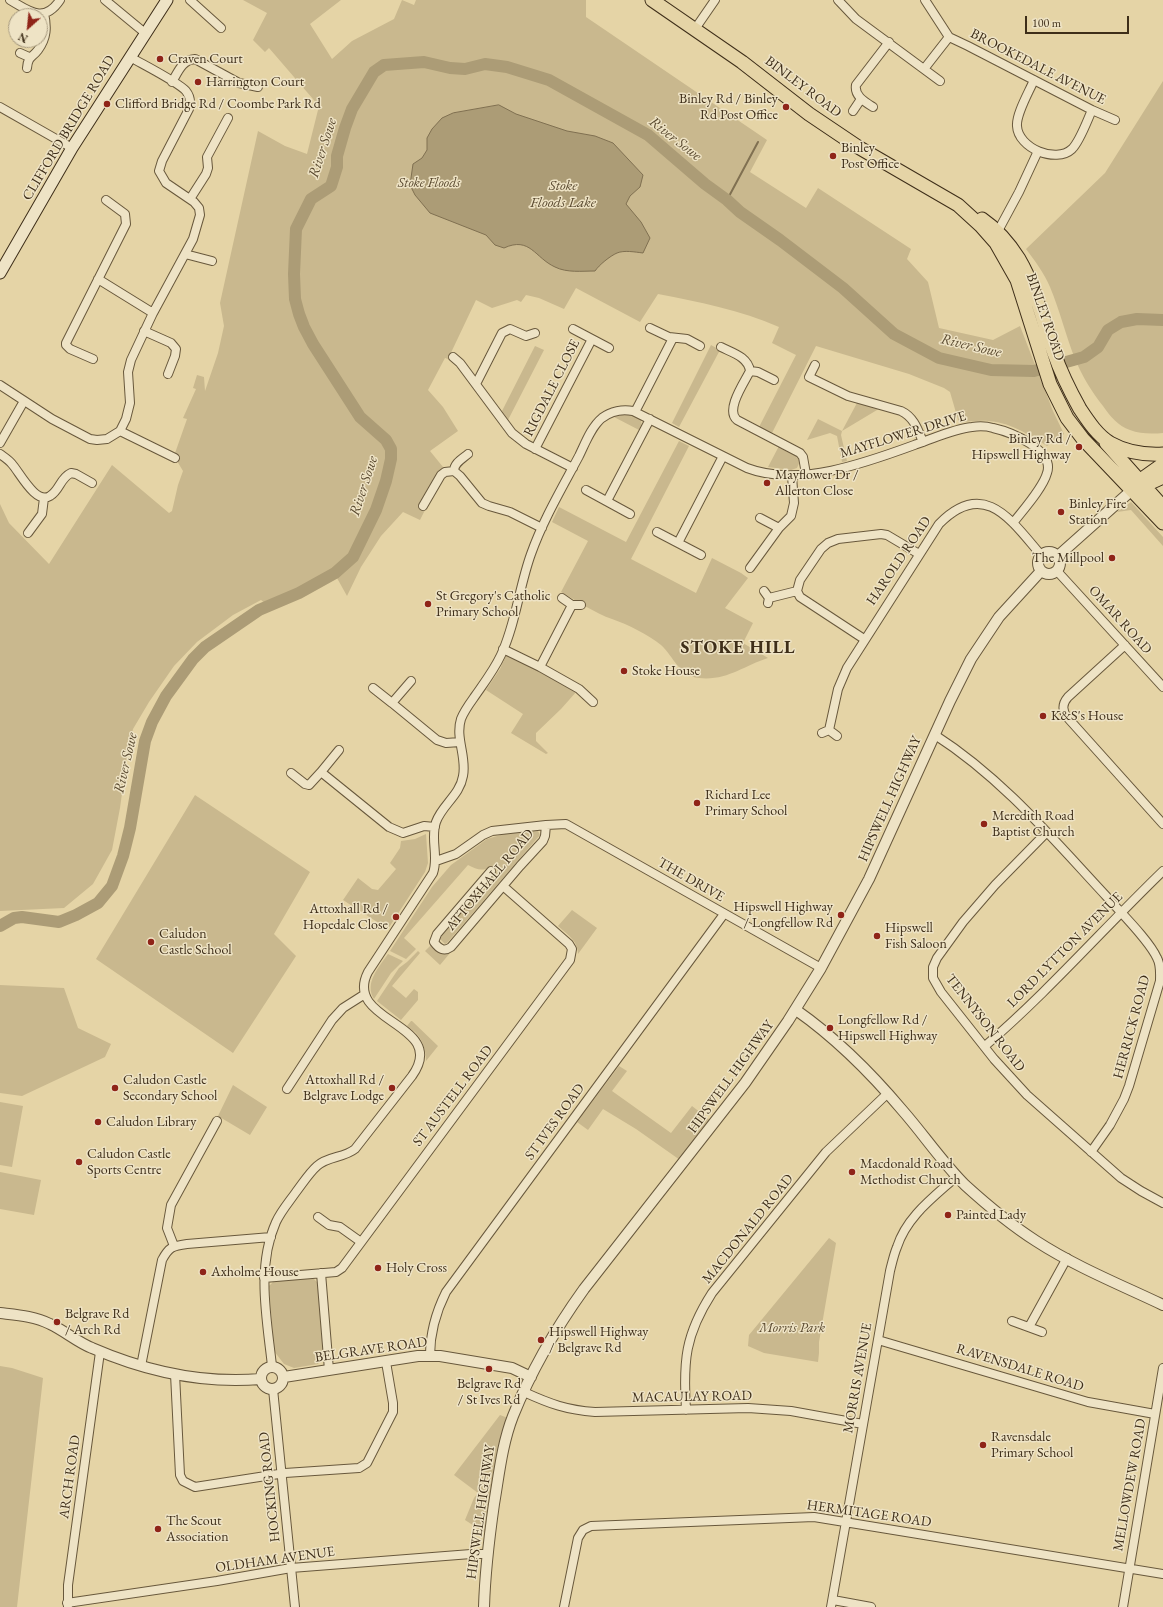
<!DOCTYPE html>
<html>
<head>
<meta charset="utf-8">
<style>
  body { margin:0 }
  #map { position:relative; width:1163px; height:1607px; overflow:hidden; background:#e5d4a6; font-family:"EB Garamond",serif }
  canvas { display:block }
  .north { position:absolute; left:8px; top:8px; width:40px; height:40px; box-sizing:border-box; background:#eee3c5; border:1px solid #a89b80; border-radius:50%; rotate:207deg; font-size:11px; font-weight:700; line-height:16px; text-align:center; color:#3e2e19 }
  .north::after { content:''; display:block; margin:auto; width:14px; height:18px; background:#8f2418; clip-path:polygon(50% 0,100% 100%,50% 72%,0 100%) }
  .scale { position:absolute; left:1025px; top:16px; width:104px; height:18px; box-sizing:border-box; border:2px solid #3e2e19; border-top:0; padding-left:5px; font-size:12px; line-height:14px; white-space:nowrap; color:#3e2e19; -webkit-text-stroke:3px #eee3c5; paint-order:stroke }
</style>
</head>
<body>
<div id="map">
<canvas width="1163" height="1607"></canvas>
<div class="north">N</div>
<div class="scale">100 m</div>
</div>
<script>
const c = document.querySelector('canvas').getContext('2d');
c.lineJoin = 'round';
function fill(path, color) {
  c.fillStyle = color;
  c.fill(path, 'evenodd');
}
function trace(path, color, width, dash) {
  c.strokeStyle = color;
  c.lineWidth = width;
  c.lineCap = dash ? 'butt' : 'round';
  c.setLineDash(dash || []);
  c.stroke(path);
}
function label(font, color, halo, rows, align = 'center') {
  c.font = font + ' "EB Garamond",serif';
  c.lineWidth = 3;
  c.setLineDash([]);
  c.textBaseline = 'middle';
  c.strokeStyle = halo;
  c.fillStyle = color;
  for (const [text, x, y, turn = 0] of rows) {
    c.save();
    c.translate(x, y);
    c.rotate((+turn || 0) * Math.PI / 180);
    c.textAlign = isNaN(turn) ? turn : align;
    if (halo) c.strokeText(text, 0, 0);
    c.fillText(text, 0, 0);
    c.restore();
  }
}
fill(new Path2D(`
  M243 0H341L310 24 332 59 352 41 394 19 402 0 414 5 416 0H586V17L767 140 750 172 806 208 818 188 911 249 907 259 928 282 939 328 993 340 1020 326 1053 411 1064 434 1047 446C1015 426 998 416 959 423L950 392 944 388 909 374 816 346 771 435 758 429 796 355 772 343 779 327C740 310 700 302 658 294L640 322 576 288 564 309 539 298 526 295 521 302 517 300 492 308 476 300 448 359 445 358 428 390 443 407 458 431 430 451 443 467 420 503 426 508 420 520 403 512 381 536 361 567 347 596 332 569 308 586 266 604 261 600 233 615 197 642 174 666 149 702 133 729 127 757 120 808 112 850 93 884 64 908 0 911V504L9 523 49 564 112 465 169 513 172 511 178 485 183 471 174 456 187 419 183 418 196 389 193 388 197 375 204 377 205 391 218 353 224 326 220 303 258 131 285 146 307 154 319 106 269 48 265 52 253 40 267 13Z
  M1163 81V433C1152 434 1140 434 1130 430 1118 426 1110 416 1103 406 1092 392 1082 376 1075 359 1066 336 1060 311 1050 287 1044 273 1035 261 1026 249L1105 173Z
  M711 345 720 350 679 427 672 423Z
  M535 346 544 350 508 420 502 411Z
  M858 401 882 407 842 431 841 435 847 461 842 462 837 436 830 433 807 440 818 419 842 431Z
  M626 414 636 416 641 420 642 427 641 431 614 417Z
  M679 441 689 446 631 559 696 593 712 558 741 573 748 578 725 608 753 623 743 643 768 658C743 666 727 681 699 678 679 676 674 657 661 645 649 635 627 624 612 619 596 614 576 600 561 592L588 541 552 522 559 507 626 542Z
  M779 446 797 456 800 461 797 468 791 470 768 467Z
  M1131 502 1163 537V546L1131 510 1117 512Z
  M512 655 577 691 561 709 536 733V741L548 753 546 754 511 733 523 714 486 690 500 669 506 656Z
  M195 795 310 872 274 934 296 956 233 1053 96 959Z
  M538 831 540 835 447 943 445 944 440 939V938L498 869 496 868 494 870 490 867C482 872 476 869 468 865L404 938 416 949 406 959 390 951 432 887 451 865 487 839 504 834Z
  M426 834 428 863 425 872 388 929 343 900 358 878 372 889 378 890 396 869 390 863 400 848 401 841 415 839Z
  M572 910 597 928 578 954C578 941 567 934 558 926Z
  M432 944C436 952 442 955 450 953L440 965 425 951Z
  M418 951 420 953 392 986 406 998 414 989 418 992V1000L401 1020 377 1001 399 968 407 962Z
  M388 954 403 961 391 973 374 999C364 983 379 967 388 954Z
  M0 985 64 988 78 1028 111 1044 105 1057 22 1096 0 1093Z
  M411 1021H412L438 1046 426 1061C426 1045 420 1034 407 1026Z
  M619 1066 627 1071 612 1091 671 1133 692 1106 710 1120 680 1160 636 1129 603 1109 588 1130 577 1122Z
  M233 1085 267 1107 250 1135 218 1116Z
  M0 1102 23 1106 12 1167 0 1165Z
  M0 1172 41 1180 34 1215 0 1209Z
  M829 1238 836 1243 819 1342V1353L818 1362 764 1353 748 1346 749 1335Z
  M313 1278 318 1283 319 1290 324 1355 318 1364 294 1368 284 1364 274 1351 269 1286 273 1282 278 1280Z
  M0 1366 12 1368 43 1378 17 1607H0Z
  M500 1415 508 1418 485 1533 465 1520 474 1498 478 1493 454 1475Z`), '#c9b88e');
const water = new Path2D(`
  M499 105 516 114 567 131 595 136 613 143 643 175 640 187 630 196 626 204 641 222 650 238 643 253C635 252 624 250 617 253 610 256 599 265 595 271 582 271 567 273 555 267 535 258 530 236 504 248L495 245 486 235 430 213 415 195 410 185 413 164 422 158 427 150V138L432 129 442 118 453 113Z`);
fill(water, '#ac9c76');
trace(water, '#807051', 1);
trace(new Path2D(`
  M727 200 758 142`), '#807051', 2);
trace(new Path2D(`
  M0 926 14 918 22 917 59 922 76 915 98 903 112 886 123 856 130 828 145 741 152 722 166 696 193 659 205 647 259 610 299 593 335 573 353 557 376 510 386 481 391 459V449L386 440 360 417 313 344 304 327 299 314 295 299 294 274 296 229 311 199 331 186 337 167V156L345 128 352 109 374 72 384 65 424 62 450 68 465 69 485 64 507 67 549 80 648 135 705 184 727 200 740 212 780 240 843 288 894 334 939 358 991 370 1034 371 1084 357 1098 347 1108 330 1121 322 1137 319 1163 320`), '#ac9c76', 12);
const minor = new Path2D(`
  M10 0C29 11 44 24 60 0
  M105 0 145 33
  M190 0 221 28
  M838 0 856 19 940 81
  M925 0 949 37
  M695 29 715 0
  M949 37 968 46 1092 110 1115 120
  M20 53 29 57
  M27 68C28 56 32 58 38 50 47 38 47 27 44 13
  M924 69 949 37
  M1034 80C1029 92 1016 114 1017 126 1018 148 1056 164 1072 149 1080 141 1087 121 1092 110
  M172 82C178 72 182 60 195 59L239 83 258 87
  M0 107 72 148
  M873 107C865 102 854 96 856 85L889 42
  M853 111 861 99
  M190 199 206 174 208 168 207 157 228 118
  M993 231H998L1019 192 1038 151
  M185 254 212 261
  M98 279 153 313
  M650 328 669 337 687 339 700 346
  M573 329 609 348
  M144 331 171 343 176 349 175 356 168 374
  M721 347C733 353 748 357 750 371L758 372 774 380
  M453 357 460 363 512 433 526 444 573 468
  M93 359 70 349 66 345V343L126 224 125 214 106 200
  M815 365 809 377 848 396 901 411C914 417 918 430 923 442
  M750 371C744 383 725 410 737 420L800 453 803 457 806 474
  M476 384 502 333 510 329 526 336 535 333
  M0 385 52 419 90 439 97 440 107 439 120 431 126 419 130 403 128 372 131 360 153 313 193 239 200 215 199 208 194 202 166 183 159 171 162 161 189 109C191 102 190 96 186 91 178 82 142 64 130 57
  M635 412 673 338
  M120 431 175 458
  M0 443 24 401
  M535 449 592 339
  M0 454C4 457 9 460 12 464 20 473 36 505 50 496 60 490 60 478 71 473L76 474 92 483
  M468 454C462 459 454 463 454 471L460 476 482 503 489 506 510 512 542 528
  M586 490 630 514
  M607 501 650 419
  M423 506 441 475 445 472 454 471
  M760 518 779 528
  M657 532 701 555
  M28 533 42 514 44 498
  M678 543 723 456
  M750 568 779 528 791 516 794 503 792 476
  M1057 571 1163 687
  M764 591 769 598 768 603
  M562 598 572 605H581
  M769 598 797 591
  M864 639 800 597 797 591 800 580 821 549 828 543 838 539 881 534 887 535 919 554
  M1125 645 1068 697C1062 704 1062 710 1067 717L1163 824
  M503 649 540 667 572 605
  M540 667 579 689 593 702
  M411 681 392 703 437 740 446 743 460 742
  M373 688 392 703
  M829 730 838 689 847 668 939 524C984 478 1011 520 1041 555
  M822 733 829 730 837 736
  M935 735C1002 778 1053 839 1107 897 1120 912 1149 940 1157 958 1161 965 1160 973 1160 981L1129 1086 1124 1099 1110 1125 1091 1152
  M339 750 321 772 389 827 403 833 424 826 435 827
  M291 773 305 784 309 785 321 772
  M1047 832 995 885 963 922 937 958 933 967V978L941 992 994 1059 1027 1095 1121 1178 1141 1191 1163 1203
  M436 861 456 854 483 835 492 831 546 825 566 824 821 968
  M491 871 437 934 434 942C439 949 444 952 451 947L520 866 543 841 545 836 546 825
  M985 1046C1048 992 1103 929 1163 871
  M287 1089 332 1020 343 1008 365 994
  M318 1217 329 1225 340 1227 361 1242
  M174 1246 167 1228 171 1205 217 1121
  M321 1273 329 1370
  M264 1278 336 1272 342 1268 570 960 572 949 569 944 503 886
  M1012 1321 1042 1332
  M1029 1327 1067 1258
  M878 1340 1088 1402 1155 1414
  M430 1356C430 1333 436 1312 446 1292L724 914
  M141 1366 162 1260C169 1247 172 1246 187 1244L271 1237
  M272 1366C267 1319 256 1267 276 1222 281 1211 289 1202 296 1192 303 1183 309 1173 317 1166 328 1156 344 1158 355 1149L412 1076C450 1023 342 1023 368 972L433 873C439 856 430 839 436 822 442 805 460 795 463 776 467 757 455 738 461 719 464 711 470 703 475 696 484 683 494 670 501 655 516 623 519 587 531 554 543 520 562 488 579 456 585 444 591 427 602 418 611 411 623 409 633 411L747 468C799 488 868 462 917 444 935 438 953 429 972 427 979 426 986 426 993 428 1011 432 1055 450 1047 473 1043 488 1023 510 1013 523
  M175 1374 180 1475 183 1481 195 1487 285 1473 359 1468 367 1463 393 1412V1403L386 1362
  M273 1389 295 1607
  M524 1392C550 1404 567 1410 595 1412L748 1408 791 1411 863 1424
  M686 1410C683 1361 685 1335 712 1293L826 1152 888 1093
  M833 1600 871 1607
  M67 1603 217 1581 291 1568 471 1554H487
  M68 1606V1585L100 1352
  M564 1607 578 1538 583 1530 591 1526 814 1517 1163 1574
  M831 1607 890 1271C892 1263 894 1254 897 1247 907 1216 934 1197 957 1176
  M1123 1607 1163 1368`);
const tertiary = new Path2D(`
  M1038 563a11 11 0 1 1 22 0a11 11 0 1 1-22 0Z
  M1058 556 1132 490
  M796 1010C836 1038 871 1073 903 1111 924 1135 942 1162 965 1185 987 1205 1011 1225 1036 1241 1076 1267 1121 1285 1163 1305
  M0 1313C17 1315 34 1316 50 1324 65 1331 77 1342 92 1348 145 1371 203 1384 261 1379
  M261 1378a11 11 0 1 1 22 0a11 11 0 1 1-22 0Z
  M284 1377 418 1356H440L512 1368 531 1377
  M484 1607C485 1572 489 1539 494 1504 499 1475 502 1444 513 1416 531 1371 556 1328 584 1289L745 1083 788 1021 821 968 869 879 950 701 971 659 999 617 1041 571`);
const secondary = new Path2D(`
  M0 273 72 148 167 0`);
const primary = new Path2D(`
  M652 0 742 62 809 114 858 147 958 205 981 226 996 243 1017 280 1050 384 1067 418 1083 439 1163 523
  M982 219C998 230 1009 243 1019 259 1036 288 1043 322 1054 353 1061 373 1070 391 1080 409 1088 421 1097 435 1110 443 1126 452 1145 455 1163 454
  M1106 443 1163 507
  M1134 487 1139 481 1163 464
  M1139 488 1163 477`);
trace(minor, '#68583c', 10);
trace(tertiary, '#68583c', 12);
trace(secondary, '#3e2e19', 13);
trace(primary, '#3e2e19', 15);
trace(minor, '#eee3c5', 8);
trace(tertiary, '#eee3c5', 10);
trace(secondary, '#eee3c5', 11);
trace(primary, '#e5d4a6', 13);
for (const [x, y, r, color] of [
  [160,59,4,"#8f2418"],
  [198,82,4,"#8f2418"],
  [107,104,4,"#8f2418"],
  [786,107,4,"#8f2418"],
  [833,156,4,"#8f2418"],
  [1079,447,4,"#8f2418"],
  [767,483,4,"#8f2418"],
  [1061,512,4,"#8f2418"],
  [1112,558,4,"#8f2418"],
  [428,604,4,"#8f2418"],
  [624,671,4,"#8f2418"],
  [1043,716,4,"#8f2418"],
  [697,803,4,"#8f2418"],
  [984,824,4,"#8f2418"],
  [841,915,4,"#8f2418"],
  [396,917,4,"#8f2418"],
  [877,936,4,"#8f2418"],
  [151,942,4,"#8f2418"],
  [830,1028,4,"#8f2418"],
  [115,1088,4,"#8f2418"],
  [392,1088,4,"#8f2418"],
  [98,1122,4,"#8f2418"],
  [79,1162,4,"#8f2418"],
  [852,1172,4,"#8f2418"],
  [948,1215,4,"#8f2418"],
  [378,1268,4,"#8f2418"],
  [203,1272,4,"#8f2418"],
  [57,1322,4,"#8f2418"],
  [541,1340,4,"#8f2418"],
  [489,1369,4,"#8f2418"],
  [983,1445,4,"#8f2418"],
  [158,1529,4,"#8f2418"]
]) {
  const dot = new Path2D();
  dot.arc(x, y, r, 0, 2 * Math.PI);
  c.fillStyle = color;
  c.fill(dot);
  trace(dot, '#eee3c5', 1.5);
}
label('14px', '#3e2e19', '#eee3c5', [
  ["Craven Court",168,59],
  ["Harrington Court",206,82],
  ["Binley Rd / Binley",778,99,"right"],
  ["Rd Post Office",778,115,"right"],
  ["Clifford Bridge Rd / Coombe Park Rd",115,104],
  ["Binley",841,148],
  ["Post Office",841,164],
  ["Binley Rd /",1071,439,"right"],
  ["Hipswell Highway",1071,455,"right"],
  ["Mayflower Dr /",775,475],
  ["Allerton Close",775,491],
  ["Binley Fire",1069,504],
  ["Station",1069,520],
  ["The Millpool",1104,558,"right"],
  ["St Gregory's Catholic",436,596],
  ["Primary School",436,612],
  ["Stoke House",632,671],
  ["K&S's House",1051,716],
  ["Richard Lee",705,795],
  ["Primary School",705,811],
  ["Meredith Road",992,816],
  ["Baptist Church",992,832],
  ["Hipswell Highway",833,907,"right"],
  ["/ Longfellow Rd",833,923,"right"],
  ["Attoxhall Rd /",388,909,"right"],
  ["Hopedale Close",388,925,"right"],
  ["Hipswell",885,928],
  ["Fish Saloon",885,944],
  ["Caludon",159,934],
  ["Castle School",159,950],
  ["Longfellow Rd /",838,1020],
  ["Hipswell Highway",838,1036],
  ["Caludon Castle",123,1080],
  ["Secondary School",123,1096],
  ["Attoxhall Rd /",384,1080,"right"],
  ["Belgrave Lodge",384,1096,"right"],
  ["Caludon Library",106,1122],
  ["Caludon Castle",87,1154],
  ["Sports Centre",87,1170],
  ["Macdonald Road",860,1164],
  ["Methodist Church",860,1180],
  ["Painted Lady",956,1215],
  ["Holy Cross",386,1268],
  ["Axholme House",211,1272],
  ["Belgrave Rd",65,1314],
  ["/ Arch Rd",65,1330],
  ["Hipswell Highway",549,1332],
  ["/ Belgrave Rd",549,1348],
  ["Belgrave Rd",489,1384,"center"],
  ["/ St Ives Rd",489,1400,"center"],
  ["Ravensdale",991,1437],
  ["Primary School",991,1453],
  ["The Scout",166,1521],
  ["Association",166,1537]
], 'left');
label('14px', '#3e2e19', '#eee3c5', [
  ["BROOKEDALE AVENUE",1038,67,27],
  ["BINLEY ROAD",803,87,37],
  ["CLIFFORD BRIDGE ROAD",69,128,-59],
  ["BINLEY ROAD",1045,317,71],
  ["RIGDALE CLOSE",552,388,-63],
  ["MAYFLOWER DRIVE",903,435,-17],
  ["HAROLD ROAD",899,561,-56],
  ["OMAR ROAD",1120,620,48],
  ["HIPSWELL HIGHWAY",890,799,-66],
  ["ATTOXHALL ROAD",490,880,-50],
  ["THE DRIVE",691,880,30],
  ["LORD LYTTON AVENUE",1065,950,-45],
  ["TENNYSON ROAD",985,1023,52],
  ["HERRICK ROAD",1132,1027,-75],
  ["HIPSWELL HIGHWAY",731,1077,-54],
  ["ST AUSTELL ROAD",453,1096,-53],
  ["ST IVES ROAD",555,1122,-54],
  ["MACDONALD ROAD",748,1229,-51],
  ["BELGRAVE ROAD",371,1350,-8],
  ["RAVENSDALE ROAD",1020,1368,17],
  ["MORRIS AVENUE",858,1378,-80],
  ["MACAULAY ROAD",692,1397,-1],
  ["ARCH ROAD",70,1477,-82],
  ["MELLOWDEW ROAD",1130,1485,-80],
  ["HOCKING ROAD",270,1487,-96],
  ["HIPSWELL HIGHWAY",481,1512,-82],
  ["HERMITAGE ROAD",869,1514,8],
  ["OLDHAM AVENUE",275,1560,-8]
]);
label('italic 14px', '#5a4a30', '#eee3c5', [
  ["Stoke Floods",429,183],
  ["Morris Park",792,1328]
]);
label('italic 15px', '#5a4a30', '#eee3c5', [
  ["River Sowe",675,139,38],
  ["River Sowe",323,148,-72],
  ["Stoke",563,186],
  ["Floods Lake",563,203],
  ["River Sowe",971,346,13],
  ["River Sowe",364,486,-72],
  ["River Sowe",126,763,-77]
]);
c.letterSpacing = '1px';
label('bold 18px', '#3e2e19', '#eee3c5', [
  ["STOKE HILL",738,648]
]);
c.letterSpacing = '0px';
</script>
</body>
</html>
